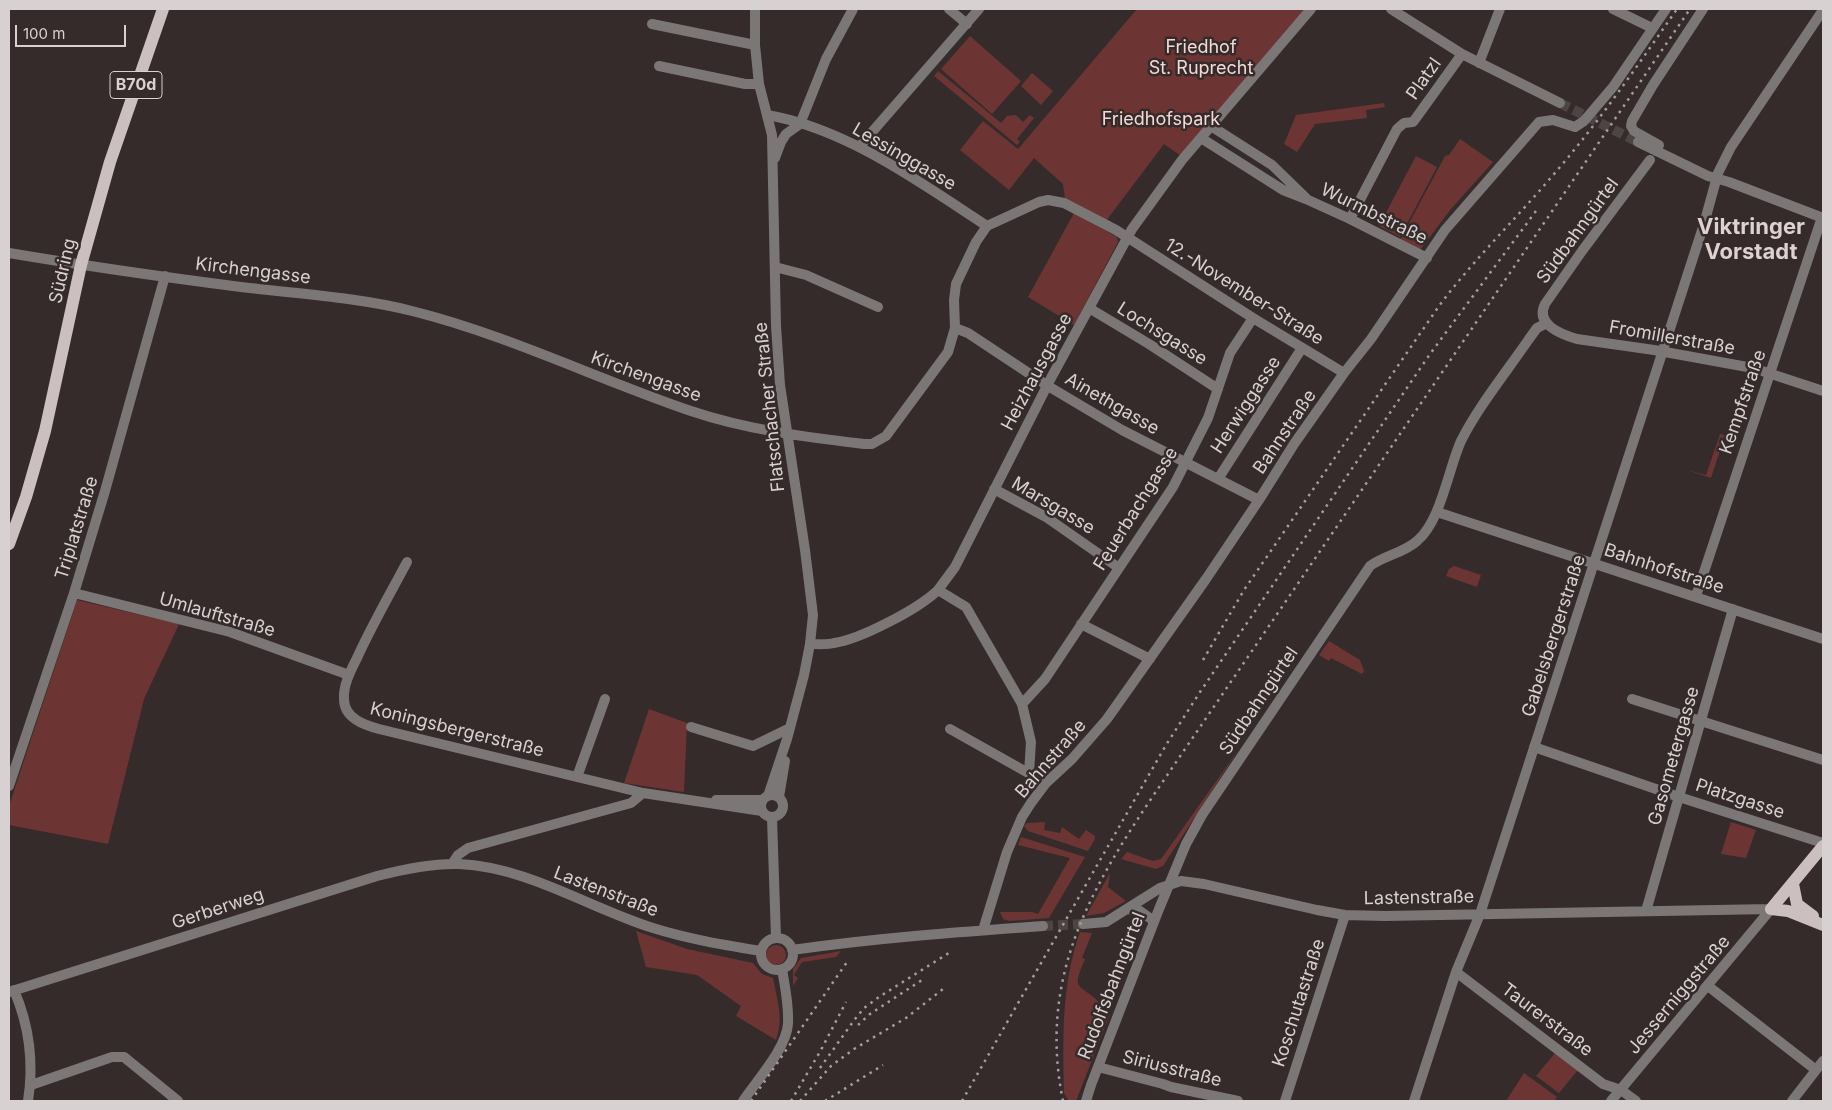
<!DOCTYPE html>
<html>
<head>
<meta charset="utf-8">
<style>
  body { margin:0 }
  #map { position:relative; width:1832px; height:1110px; overflow:hidden; background:#352b2b; font-family:Inter,sans-serif }
  canvas { display:block }
  .frame { position:absolute; inset:0; border:10px solid #d8d1d1; pointer-events:none }
  .scale { position:absolute; left:15px; top:25px; width:111px; height:22px; box-sizing:border-box; border:2px solid #d8d1d1; border-top:0; padding-left:6px; font-size:15px; line-height:18px; white-space:nowrap; color:#d8d1d1; -webkit-text-stroke:4px #352b2b; paint-order:stroke }
</style>
</head>
<body>
<div id="map">
<canvas width="1832" height="1110"></canvas>
<div class="frame"></div>
<div class="scale">100 m</div>
</div>
<script>
const c = document.querySelector('canvas').getContext('2d');
c.lineJoin = 'round';
function fill(path, color) {
  c.fillStyle = color;
  c.fill(path, 'evenodd');
}
function trace(path, color, width, dash) {
  c.strokeStyle = color;
  c.lineWidth = width;
  c.lineCap = dash ? 'butt' : 'round';
  c.setLineDash(dash || []);
  c.stroke(path);
}
function label(font, color, halo, rows, align = 'center') {
  c.font = font + ' Inter,sans-serif';
  c.lineWidth = 5;
  c.setLineDash([]);
  c.textBaseline = 'middle';
  c.strokeStyle = halo;
  c.fillStyle = color;
  for (const [text, x, y, turn = 0] of rows) {
    c.save();
    c.translate(x, y);
    c.rotate((+turn || 0) * Math.PI / 180);
    c.textAlign = isNaN(turn) ? turn : align;
    if (halo) c.strokeText(text, 0, 0);
    c.fillText(text, 0, 0);
    c.restore();
  }
}
fill(new Path2D(`
  M1137 9H1305L1181 156 1164 144 1106 221 1065 199 1063 184 1034 158 1009 190 960 150 983 121 1018 149Z
  M970 36 1021 81 992 114 941 69Z
  M938 71 1001 123 1007 116 1016 115 1023 122 1030 115 1034 118 1017 139 1020 142 1017 145 934 76Z
  M1032 73 1053 91 1041 105 1021 86Z
  M1384 103 1385 107 1366 110 1367 118 1315 124 1297 152 1284 144 1296 115Z
  M1460 139 1493 162 1451 209 1420 250 1400 240 1445 156 1449 155Z
  M1416 156 1437 167 1400 237 1379 226Z
  M1074 213 1117 237 1118 242 1074 325 1028 297Z
  M1720 434 1725 435 1711 478 1687 470 1706 475Z
  M1454 566 1481 575 1477 587 1446 576 1449 569Z
  M77 600 179 624 144 699 108 844 9 825V806Z
  M1329 641 1360 660 1364 671 1362 674 1331 658 1329 661 1319 655Z
  M649 709 687 723 684 792 624 783Z
  M1239 749 1163 866 1156 869 1121 859 1127 852 1153 861 1161 859Z
  M1045 822 1044 830 1060 833 1062 827 1079 839 1086 830 1095 836V839L1088 851 1028 831 1024 826 1027 823Z
  M1731 822 1756 830 1746 858 1721 854Z
  M1021 837 1085 857 1049 918 1009 921 1003 919 1000 912H1032L1038 914 1070 858 1018 845Z
  M1110 873 1108 887 1126 901 1104 913 1086 916Z
  M636 931 687 949 753 963 762 974 773 978C777 999 784 1019 776 1040L736 1016 741 1006 697 975 646 967Z
  M1080 932 1092 933 1082 958 1085 959C1071 992 1078 982 1099 1002 1101 1005 1103 1009 1105 1013L1110 1014 1076 1101H1069L1064 1093C1063 1037 1061 986 1080 932Z
  M766 955a10 10 0 1 1 20 0a10 10 0 1 1-20 0Z
  M841 951 836 957 802 962 794 975 798 978 793 986V969L801 958Z
  M1555 1053 1578 1070 1559 1093 1536 1076Z
  M1524 1073 1557 1097 1554 1101H1506Z`), '#6c3534');
trace(new Path2D(`
  M1560 103 1638 142
  M1043 926 1083 924`), '#4d4444', 10, [10, 5]);
trace(new Path2D(`
  M755 9V45L759 84 772 135 776 326 780 385 805 550 813 615 810 644 804 675 787 739 768 796
  M949 9 967 24
  M1391 9 1462 54 1560 103
  M1613 9 1652 28
  M652 24 755 45
  M1479 63 1500 9
  M659 66 745 84H759
  M767 115C846 128 921 183 987 226
  M1211 126 1272 165 1306 198
  M1201 138 1283 190 1306 199 1350 219 1427 258
  M1638 142 1708 176 1729 182 1823 218
  M859 147 979 9
  M1656 151 1659 145 1634 131 1631 126 1632 121 1653 85 1703 9
  M775 158 781 142 786 134 800 124 826 59 853 9
  M1650 160 1582 251 1545 304C1535 324 1560 334 1577 339L1654 350 1753 368 1823 391
  M1350 219 1397 129 1404 123 1413 122 1416 118 1462 54
  M9 253C86 266 163 277 241 287 298 294 356 297 412 311 508 335 597 379 691 411 747 430 806 437 864 444H872L886 436 948 352 955 328 954 300 956 284 976 242 987 226 1039 202 1048 200 1064 203 1116 230 1253 318 1344 373
  M775 267 806 275 878 307
  M1089 308 1149 344 1218 389
  M955 328 968 333 1048 386 1122 430 1259 500
  M1218 479 1302 348
  M994 489 1046 517 1119 568
  M1437 512 1823 639
  M407 562C390 594 372 625 357 658 351 670 343 685 344 699 344 718 364 725 379 729L643 793 762 811
  M74 593 230 632 349 675
  M1696 596 1822 217
  M1081 624 1150 659
  M810 644C818 644 827 645 834 643 861 639 918 609 938 590
  M1632 699 1823 760
  M1022 704 1045 679 1173 487 1208 418 1230 353 1253 318
  M691 727 753 746 790 728
  M950 729 1046 783
  M1534 747 1679 797 1823 843
  M1029 773 1031 742 1022 704 966 607 938 590 955 567 1051 378 1132 229 1182 160 1311 9
  M577 777 605 699
  M9 786 74 593 105 491 165 276
  M761 806a11 11 0 1 1 22 0a11 11 0 1 1-22 0Z
  M779 797 785 761
  M716 800H763
  M772 818 776 938
  M452 864 458 855 468 848 631 803 643 793
  M1127 909 1140 911 1154 921
  M1646 911 1733 609
  M1083 924 1106 922 1160 888 1181 881 1204 884 1317 910 1345 915 1385 916 1771 909
  M983 930 1007 852 1022 817 1031 803 1046 783 1072 759 1107 719 1206 579 1259 500 1294 444 1344 373 1371 339 1445 230 1539 122 1553 120 1575 127 1584 121 1613 87 1666 9
  M761 954a16 16 0 1 1 32 0a16 16 0 1 1-32 0Z
  M792 950C876 938 959 932 1043 926
  M1456 972 1603 1084 1621 1090 1636 1101
  M1708 986 1816 1070
  M14 990C29 1025 34 1063 28 1101
  M9 992 377 876C404 869 432 863 459 864 528 867 589 908 653 928 688 939 725 945 761 951
  M1098 1067 1163 1084 1171 1087 1238 1101
  M31 1085 112 1057H124L178 1101
  M743 1101C757 1080 786 1049 788 1024 789 1005 785 987 782 969
  M1086 1101 1091 1085 1159 909 1186 844 1202 815 1370 566C1385 555 1404 553 1417 541 1441 521 1448 470 1461 441 1478 407 1507 371 1529 339L1537 328 1547 323
  M1285 1101 1345 915
  M1414 1101 1456 972 1480 914 1495 868 1704 224 1718 173 1731 147 1823 10
  M1611 1101 1771 909
  M1792 1101 1823 1061`), '#7c7777', 10);
trace(new Path2D(`
  M9 544 26 497 45 431 81 265 110 162 163 9
  M1793 884 1797 904 1813 916
  M1771 909 1823 846
  M1771 909 1788 911 1823 925`), '#cbc0bf', 12);
trace(new Path2D(`
  M1203 660 1244 590 1439 306C1474 259 1516 219 1554 174 1599 122 1638 65 1677 9
  M858 1025 870 1014 925 978
  M820 1068 855 1019 864 1008 879 997 952 951
  M751 1101 847 962
  M791 1101 821 1050 846 1002
  M800 1101 831 1066 854 1049 906 1018 943 989
  M825 1101 883 1065
  M962 1101 1166 745 1200 692 1430 354 1536 211
  M1063 1101C1038 979 1089 891 1155 793L1690 9`), '#a69e9e', 2.5, [2.5, 5]);
for (const [x, y, w] of [
  [136,85,52]
]) {
  const box = new Path2D();
  box.roundRect(x - w / 2, y - 13.5, w, 27, 4);
  c.fillStyle = '#352b2b';
  c.fill(box);
  trace(box, '#d8d1d1', 1);
}
label('bold 16px', '#d8d1d1', null, [
  ["B70d",136,85]
]);
label('18px', '#f4d9d7', '#352b2b', [
  ["Friedhof",1201,48],
  ["St. Ruprecht",1201,69],
  ["Friedhofspark",1161,120]
]);
label('18px', '#d8d1d1', '#352b2b', [
  ["Platzl",1424,79,-55],
  ["Lessinggasse",904,157,30],
  ["Wurmbstraße",1374,214,26],
  ["Südbahngürtel",1578,231,-54],
  ["Südring",63,271,-77],
  ["Kirchengasse",253,271,7],
  ["12.-November-Straße",1244,292,32],
  ["Lochsgasse",1162,334,32],
  ["Fromillerstraße",1672,338,10],
  ["Heizhausgasse",1037,372,-62],
  ["Kirchengasse",646,377,20],
  ["Kempfstraße",1743,402,-71],
  ["Ainethgasse",1112,404,30],
  ["Herwiggasse",1246,405,-57],
  ["Flatschacher Straße",770,407,-96],
  ["Bahnstraße",1285,432,-56],
  ["Marsgasse",1053,506,31],
  ["Feuerbachgasse",1136,509,-58],
  ["Triplatstraße",77,528,-73],
  ["Bahnhofstraße",1664,569,18],
  ["Umlauftstraße",217,615,16],
  ["Gabelsbergerstraße",1554,636,-72],
  ["Südbahngürtel",1259,701,-56],
  ["Koningsbergerstraße",457,730,14],
  ["Gasometergasse",1674,756,-74],
  ["Bahnstraße",1051,759,-49],
  ["Platzgasse",1740,799,18],
  ["Lastenstraße",606,892,21],
  ["Lastenstraße",1419,898,-1],
  ["Gerberweg",218,909,-18],
  ["Rudolfsbahngürtel",1112,986,-69],
  ["Jesserniggstraße",1679,995,-50],
  ["Koschutastraße",1299,1003,-72],
  ["Taurerstraße",1547,1020,37],
  ["Siriusstraße",1172,1069,14]
]);
label('bold 22px', '#ded1d0', '#352b2b', [
  ["Viktringer",1751,227],
  ["Vorstadt",1751,252]
]);
</script>
</body>
</html>
